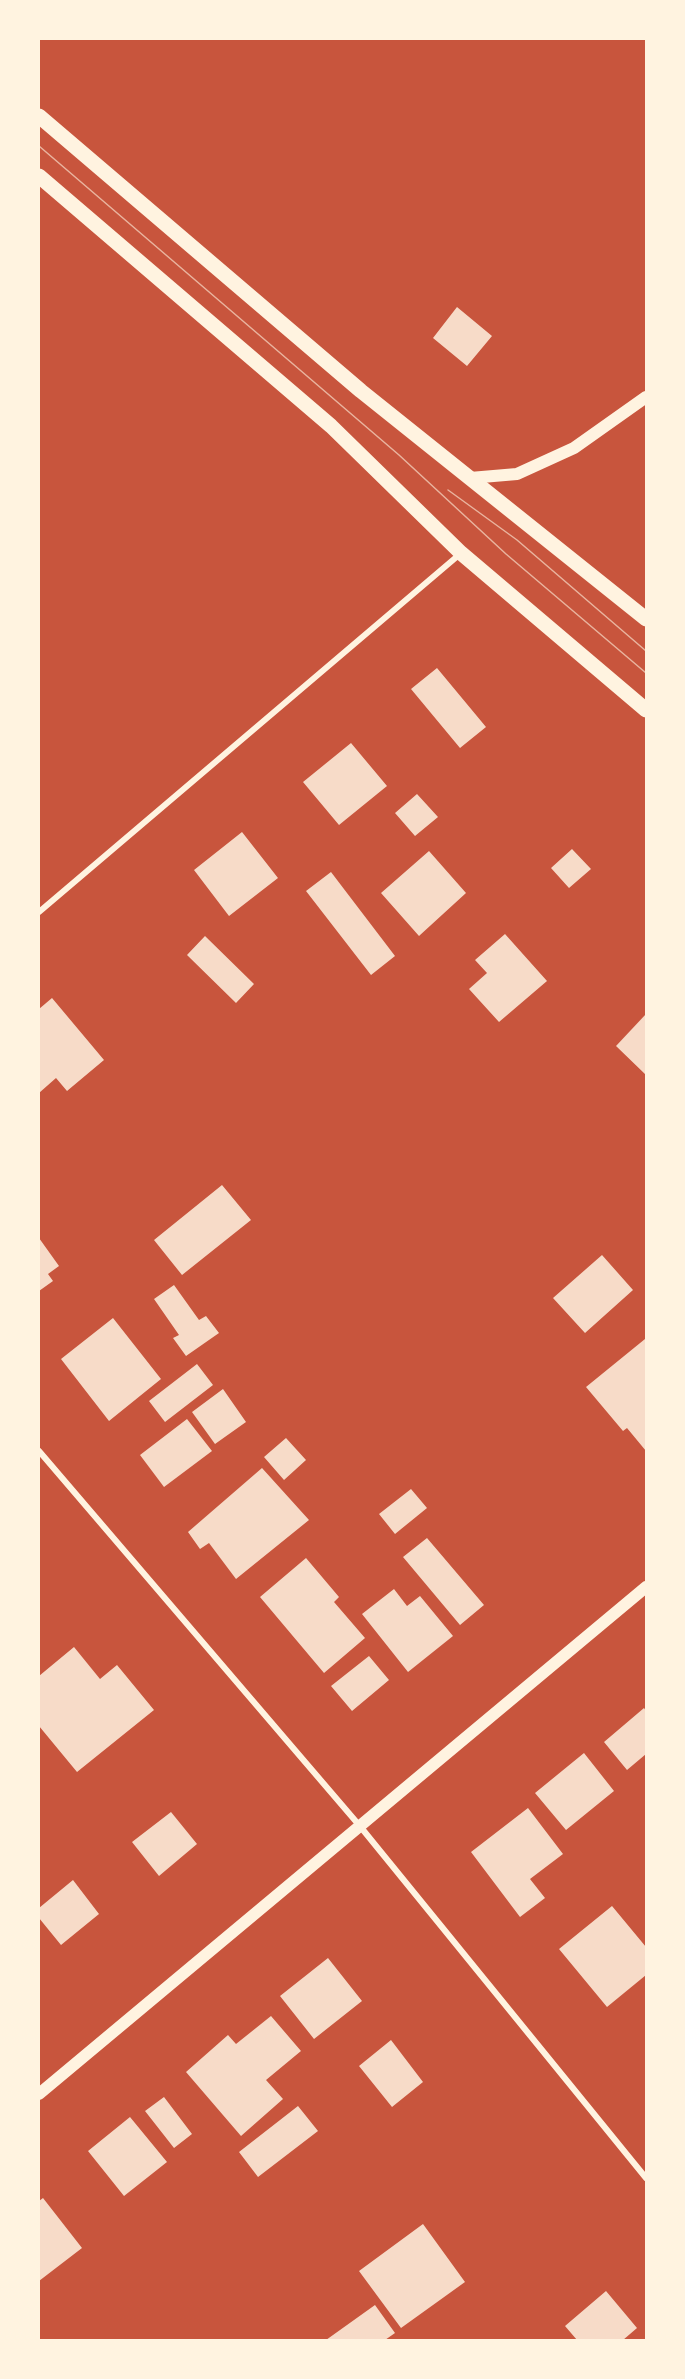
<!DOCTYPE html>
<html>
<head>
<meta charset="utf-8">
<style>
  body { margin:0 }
  #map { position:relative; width:685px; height:2379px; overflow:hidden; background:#c8553d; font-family:Mulish,sans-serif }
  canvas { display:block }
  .frame { position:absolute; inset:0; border:40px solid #fff3e0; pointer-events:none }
</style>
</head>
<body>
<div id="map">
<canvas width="685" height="2379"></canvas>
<div class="frame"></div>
</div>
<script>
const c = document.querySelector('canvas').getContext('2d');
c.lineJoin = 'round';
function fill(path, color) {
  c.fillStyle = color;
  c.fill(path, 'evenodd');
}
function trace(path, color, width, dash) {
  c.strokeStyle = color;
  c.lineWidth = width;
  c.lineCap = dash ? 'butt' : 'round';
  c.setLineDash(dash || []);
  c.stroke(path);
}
fill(new Path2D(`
  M457 307 492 336 467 366 433 338Z
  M437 668 486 727 460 748 411 689Z
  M351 743 387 786 339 825 303 782Z
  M417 794 438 817 415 836 395 813Z
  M242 832 278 878 229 916 194 870Z
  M572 849 591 869 569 888 551 868Z
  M429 851 466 893 419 936 381 893Z
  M331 872 395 956 371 975 306 891Z
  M505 934 547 981 499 1022 469 989 487 973 475 960Z
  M205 936 254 984 236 1003 187 955Z
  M52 998 104 1060 67 1091 56 1078 39 1093V1009Z
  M646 1014V1075L616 1046Z
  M222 1185 251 1220 182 1275 154 1240Z
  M39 1238 59 1266 48 1274 53 1281 39 1291Z
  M602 1255 633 1290 585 1333 553 1298Z
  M174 1285 199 1320 206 1316 219 1333 186 1356 173 1338 179 1335 154 1299Z
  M113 1318 161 1379 109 1421 61 1359Z
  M645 1339 646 1340V1451L627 1428 623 1431 586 1387Z
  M197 1364 213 1385 165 1422 149 1401Z
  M223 1389 246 1422 215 1444 192 1412Z
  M187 1419 212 1451 164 1487 140 1455Z
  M286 1438 306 1460 284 1480 264 1457Z
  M262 1468 309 1520 236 1579 209 1543 200 1549 188 1532Z
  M411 1489 427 1508 395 1534 379 1514Z
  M427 1538 484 1605 460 1625 403 1557Z
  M306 1558 339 1597 334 1602 365 1638 324 1673 260 1597Z
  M394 1589 407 1606 420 1596 453 1636 408 1672 362 1614Z
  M74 1647 100 1679 117 1665 154 1710 77 1772 39 1726V1676Z
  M369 1656 389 1680 352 1711 331 1686Z
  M644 1708 646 1711V1754L627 1770 604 1742Z
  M584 1753 614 1791 566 1830 535 1793Z
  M528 1808 563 1854 530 1879 545 1898 520 1917 471 1852Z
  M171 1812 197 1844 159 1876 132 1842Z
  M73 1880 99 1914 61 1945 39 1918V1908Z
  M612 1906 646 1947V1975L607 2007 559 1949Z
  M328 1958 362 2001 314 2039 280 1996Z
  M271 2016 301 2051 266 2080 283 2099 241 2136 186 2072 228 2035 236 2044Z
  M391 2040 423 2082 392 2107 359 2066Z
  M164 2097 192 2134 174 2148 145 2111Z
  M298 2106 318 2131 258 2177 239 2152Z
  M130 2117 167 2162 124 2196 88 2151Z
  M43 2198 82 2248 39 2281V2201Z
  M423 2224 465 2282 401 2328 359 2271Z
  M606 2291 637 2328 623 2340H577L565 2326Z
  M375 2305 395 2333 385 2340H326Z`), '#f7dbc8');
trace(new Path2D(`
  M39 912 460 554
  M39 1451 359 1825 646 2178`), '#fff3e0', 6);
trace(new Path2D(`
  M470 478 517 474 574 448 646 397
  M39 2094 646 1587`), '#fff3e0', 12);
trace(new Path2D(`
  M39 116 361 391 646 619
  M39 176 331 426 461 553 646 710`), '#fff3e0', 15);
trace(new Path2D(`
  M39 146 399 455 506 554 646 673
  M448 490 517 540 646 651`), '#e9b49f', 1.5);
</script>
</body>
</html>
